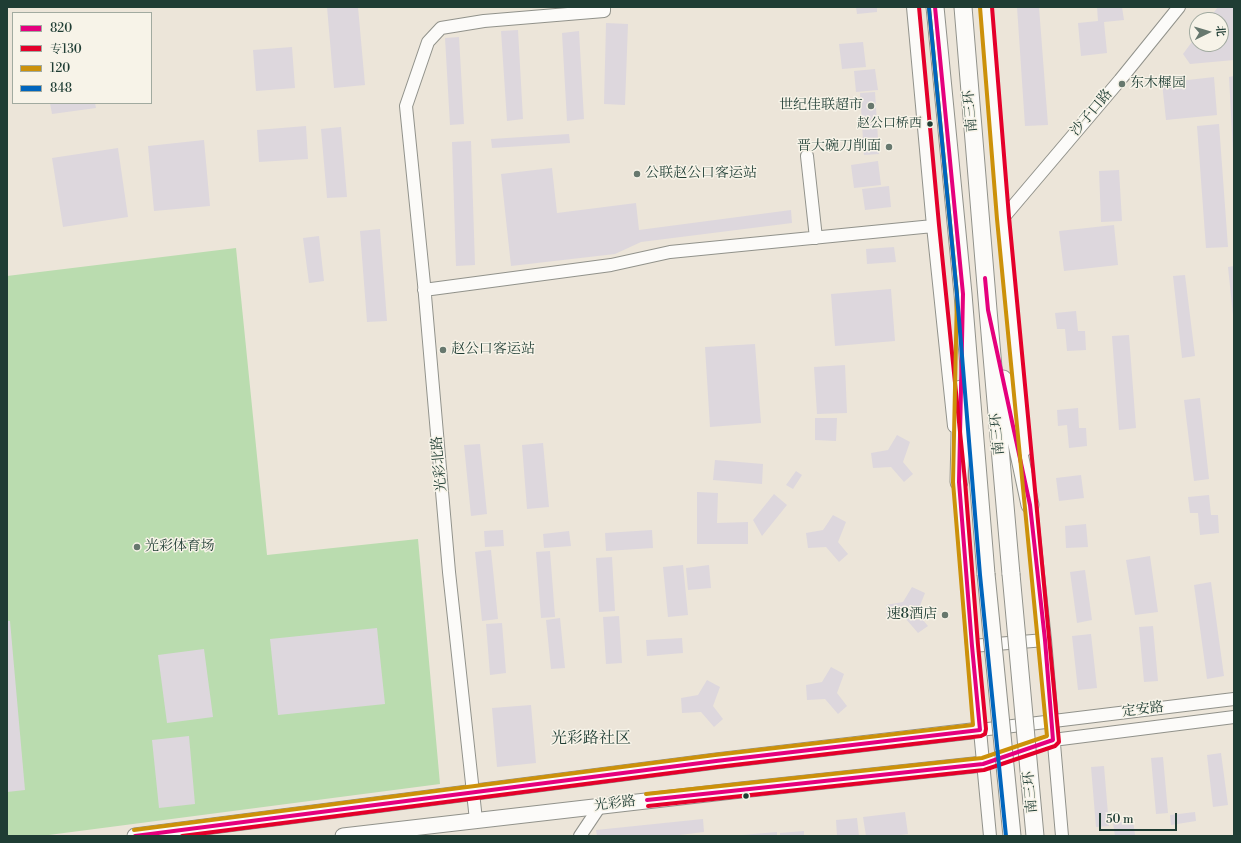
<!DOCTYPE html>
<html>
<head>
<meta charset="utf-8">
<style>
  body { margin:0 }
  #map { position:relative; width:1241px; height:843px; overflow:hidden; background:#ece5d9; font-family:"Libre Bodoni","Noto Serif SC",serif }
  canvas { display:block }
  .frame { position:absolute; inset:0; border:8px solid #1f3d34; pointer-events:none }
  .legend { position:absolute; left:12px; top:12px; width:140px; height:92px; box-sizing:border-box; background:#f7f3e8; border:1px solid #a1aaa0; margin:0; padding:5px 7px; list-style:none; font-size:12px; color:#1f3d34 }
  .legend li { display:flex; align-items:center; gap:8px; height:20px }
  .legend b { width:20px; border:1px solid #a1aaa0 }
  .north { position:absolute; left:1189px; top:12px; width:40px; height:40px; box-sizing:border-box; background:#f7f3e8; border:1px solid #a1aaa0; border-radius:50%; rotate:85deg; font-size:11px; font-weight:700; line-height:16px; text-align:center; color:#1f3d34 }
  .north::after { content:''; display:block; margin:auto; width:14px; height:18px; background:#67786e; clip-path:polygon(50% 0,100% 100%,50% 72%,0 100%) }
  .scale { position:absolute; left:1099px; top:813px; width:78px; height:18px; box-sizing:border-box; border:2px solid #1f3d34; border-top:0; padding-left:5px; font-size:12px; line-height:14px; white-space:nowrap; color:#1f3d34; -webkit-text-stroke:3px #f7f3e8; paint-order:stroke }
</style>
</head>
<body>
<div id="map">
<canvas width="1241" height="843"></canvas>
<div class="frame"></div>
<ul class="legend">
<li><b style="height:5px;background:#e5007d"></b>820</li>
<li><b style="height:5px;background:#e4002b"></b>专130</li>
<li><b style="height:5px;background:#cc910a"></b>120</li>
<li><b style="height:5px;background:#0065bd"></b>848</li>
</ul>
<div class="north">北</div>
<div class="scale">50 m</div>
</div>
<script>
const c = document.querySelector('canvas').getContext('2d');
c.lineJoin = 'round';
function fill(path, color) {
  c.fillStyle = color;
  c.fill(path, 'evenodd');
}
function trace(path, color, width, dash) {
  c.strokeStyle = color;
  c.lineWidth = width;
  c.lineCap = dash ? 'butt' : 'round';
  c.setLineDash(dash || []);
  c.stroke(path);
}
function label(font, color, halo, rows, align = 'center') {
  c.font = font + ' "Libre Bodoni","Noto Serif SC",serif';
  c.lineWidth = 3;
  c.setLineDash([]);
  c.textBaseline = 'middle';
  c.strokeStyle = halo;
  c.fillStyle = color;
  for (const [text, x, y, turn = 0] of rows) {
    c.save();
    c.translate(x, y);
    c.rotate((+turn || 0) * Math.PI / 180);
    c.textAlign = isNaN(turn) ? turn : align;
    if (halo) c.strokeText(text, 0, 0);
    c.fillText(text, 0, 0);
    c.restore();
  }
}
fill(new Path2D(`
  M236 248 267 555 418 539 440 784 41 836H7V276Z`), '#badcaf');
fill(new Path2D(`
  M327 7H358L365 85 334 88Z
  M856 7H877V12L857 14Z
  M1017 7H1039L1048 125 1025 126Z
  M1097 7H1122L1124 20 1104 22 1107 53 1081 56 1078 23 1098 21Z
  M1218 7H1234V60L1190 64 1183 54 1197 35V44H1221V20H1208Z
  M606 23 628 24 625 105 604 104Z
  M518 30 523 119 507 121 501 31Z
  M579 31 584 119 567 121 562 33Z
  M459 37 464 124 450 125 445 38Z
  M863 42 866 67 842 69 839 44Z
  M292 47 295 88 256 91 253 50Z
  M875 69 878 90 856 92 854 71Z
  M1234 76V152H1233L1229 77Z
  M1214 77 1217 115 1166 120 1162 83Z
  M875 92 879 154 864 155 860 93Z
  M50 103H95L96 108 52 114Z
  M1219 124 1228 247 1206 248 1197 126Z
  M306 126 308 159 259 162 257 130Z
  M341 127 347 197 327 198 321 129Z
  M569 134 570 143 492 148 491 139Z
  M204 140 210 206 154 211 148 146Z
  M471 141 475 265 456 266 452 142Z
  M118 148 128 217 63 227 52 158Z
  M878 161 881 185 854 188 851 165Z
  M552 168 557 213 636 203 639 230 791 210 792 223 641 242 615 254 511 266 501 174Z
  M1119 170 1122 221 1101 222 1099 171Z
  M889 186 891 207 865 210 862 189Z
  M1114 225 1118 265 1064 271 1059 231Z
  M380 229 387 321 367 322 360 231Z
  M319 236 324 281 309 283 303 238Z
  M894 247 896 262 867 264 866 249Z
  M1234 266V315H1233L1228 267Z
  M1185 275 1195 356 1182 358 1173 276Z
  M891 289 895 341 835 346 831 294Z
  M1076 311 1078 331H1085L1086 350 1067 351 1065 329H1057L1055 313Z
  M1129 335 1136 428 1119 430 1112 336Z
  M755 344 761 423 710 427 705 347Z
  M845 365 847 413 817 414 814 367Z
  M1200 398 1209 479 1194 481 1184 400Z
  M1078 408 1079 428H1086L1087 446 1069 448 1067 425 1058 426 1057 410Z
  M815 418H837L836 441 815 440Z
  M897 435 910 442 903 462 913 474 904 482 891 467 873 468 871 453 888 450Z
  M543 443 549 507 527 509 522 445Z
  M480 444 487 514 471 516 464 445Z
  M715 460 763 464 762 484 713 480Z
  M796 471 802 475 793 489 786 485Z
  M1081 475 1084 498 1059 501 1056 478Z
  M697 492 718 493 717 523 748 522V544H697Z
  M774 494 787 505 762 536 753 520Z
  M1209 495 1211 515H1218L1219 533 1200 535 1198 513H1190L1188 497Z
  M833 515 846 522 838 542 848 554 839 562 826 547 808 548 806 533 823 530Z
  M1086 524 1088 547 1066 548 1065 526Z
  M503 530 504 546 485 547 484 531Z
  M652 530 653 548 606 551 605 533Z
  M569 531 571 546 544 548 543 534Z
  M491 550 498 619 482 621 475 552Z
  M550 551 555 617 541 618 536 552Z
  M1150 556 1158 612 1135 615 1126 560Z
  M612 557 615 611 599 612 596 558Z
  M683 565 688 615 668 617 663 567Z
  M709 565 711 588 688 590 686 568Z
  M1085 570 1092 620 1077 623 1070 572Z
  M1211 582 1224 676 1207 679 1194 585Z
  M912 587 925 593 917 613 928 626 918 633 905 618 887 619 886 605 903 602Z
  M619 616 622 663 606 664 603 617Z
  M560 618 565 668 551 669 546 620Z
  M7 621H10L25 790 7 792Z
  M502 623 506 673 490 675 486 624Z
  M1153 626 1158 681 1144 682 1139 627Z
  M377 628 385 704 278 715 270 639Z
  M1091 634 1097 688 1078 690 1072 636Z
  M682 638 683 653 647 656 646 640Z
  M204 649 213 717 167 723 158 655Z
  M831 667 844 674 837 693 847 706 838 714 825 699 807 700 806 685 822 682Z
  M707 680 720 687 713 706 723 719 714 727 701 712 682 713 681 698 698 695Z
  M531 705 536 763 497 767 492 708Z
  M189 736 195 804 159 808 152 740Z
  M1221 753 1228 805 1213 807 1207 755Z
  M1163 757 1168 813 1156 814 1151 758Z
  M1104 766 1109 826 1096 827 1091 767Z
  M905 812 908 834 892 836H866L863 817Z
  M1195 812 1196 821 1171 825 1170 815Z
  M857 818 859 836H837L836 820Z
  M703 819 704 832 671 836H597L596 830Z
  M1133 820 1135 835 1115 836 1113 823Z
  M804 831V836H780V833Z
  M777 832V836H742V835Z`), '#ddd7dd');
const minor = new Path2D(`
  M913 7 933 226 954 426
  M986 7 1003 218 1025 450
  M807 156 816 238
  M1003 218 1120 80 1179 7
  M424 290 611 265 670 252 933 226
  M959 474 972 646 990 836
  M1030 498 1045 640 1062 836
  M972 646 1045 640
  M980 730 1234 699
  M983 764 1053 740 1234 717
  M476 820 449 572 424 284 406 106 428 42 441 28 484 21 604 11V7
  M580 836 600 806`);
const major = new Path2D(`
  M135 836 716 761 980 730
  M343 836 741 790 983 764`);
const highway = new Path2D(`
  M935 7 963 294 986 574
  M963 7 988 310 1011 574
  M1003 379 1030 505
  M959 482 961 389`);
trace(minor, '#91928b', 14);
trace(major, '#91928b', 17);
trace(highway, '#91928b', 19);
trace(minor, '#fcfbf9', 12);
trace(major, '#fcfbf9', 15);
trace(highway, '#fcfbf9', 17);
const highwayBridge = new Path2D(`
  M986 574 1012 836
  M1011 574 1035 836`);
trace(highwayBridge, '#91928b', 19, []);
trace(highwayBridge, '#fcfbf9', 17);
trace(new Path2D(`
  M647 800 983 764 1053 740 1045 640 1030 505 988 310 985 278
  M135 836 716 761 980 730 972 646 959 482 963 294 935 7`), '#e5007d', 4);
trace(new Path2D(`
  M648 806 984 770 1055 746 1059 742 1009 217 992 7
  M182 836 717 767 981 736 985 734 986 729 978 645 965 481 939 225 919 7`), '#e4002b', 4);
trace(new Path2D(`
  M646 794 982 758 1047 736 997 219 980 7
  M134 830 715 755 973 725 953 482 957 294 929 8`), '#cc910a', 4);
trace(new Path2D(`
  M929 8 957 295 980 575 1006 836`), '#0065bd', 4);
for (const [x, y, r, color] of [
  [1122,84,4,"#67786e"],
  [871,106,4,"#67786e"],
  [930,124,3.5,"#1f3d34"],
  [889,147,4,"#67786e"],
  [637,174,4,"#67786e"],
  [443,350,4,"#67786e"],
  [137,547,4,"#67786e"],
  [945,615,4,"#67786e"],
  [746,796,3.5,"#1f3d34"]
]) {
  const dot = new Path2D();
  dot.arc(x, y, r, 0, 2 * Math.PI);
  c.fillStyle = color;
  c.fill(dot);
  trace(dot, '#f7f3e8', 1.5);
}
label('13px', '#1f3d34', '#f7f3e8', [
  ["赵公口桥西",922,124]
], 'right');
label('14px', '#1f3d34', '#f7f3e8', [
  ["东木樨园",1130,84],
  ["世纪佳联超市",863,106,"right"],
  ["晋大碗刀削面",881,147,"right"],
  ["公联赵公口客运站",645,174],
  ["赵公口客运站",451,350],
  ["光彩体育场",145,547],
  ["速8酒店",937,615,"right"]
], 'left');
label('14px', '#1f3d34', '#f7f3e8', [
  ["南三环",971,111,-95],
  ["沙子口路",1092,113,-50],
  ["南三环",998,434,-95],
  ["光彩北路",440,464,-95],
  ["定安路",1143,710,-7],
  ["南三环",1031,792,-95],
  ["光彩路",615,804,-7]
]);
label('16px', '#1f3d34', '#f7f3e8', [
  ["光彩路社区",591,739]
]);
</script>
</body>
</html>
